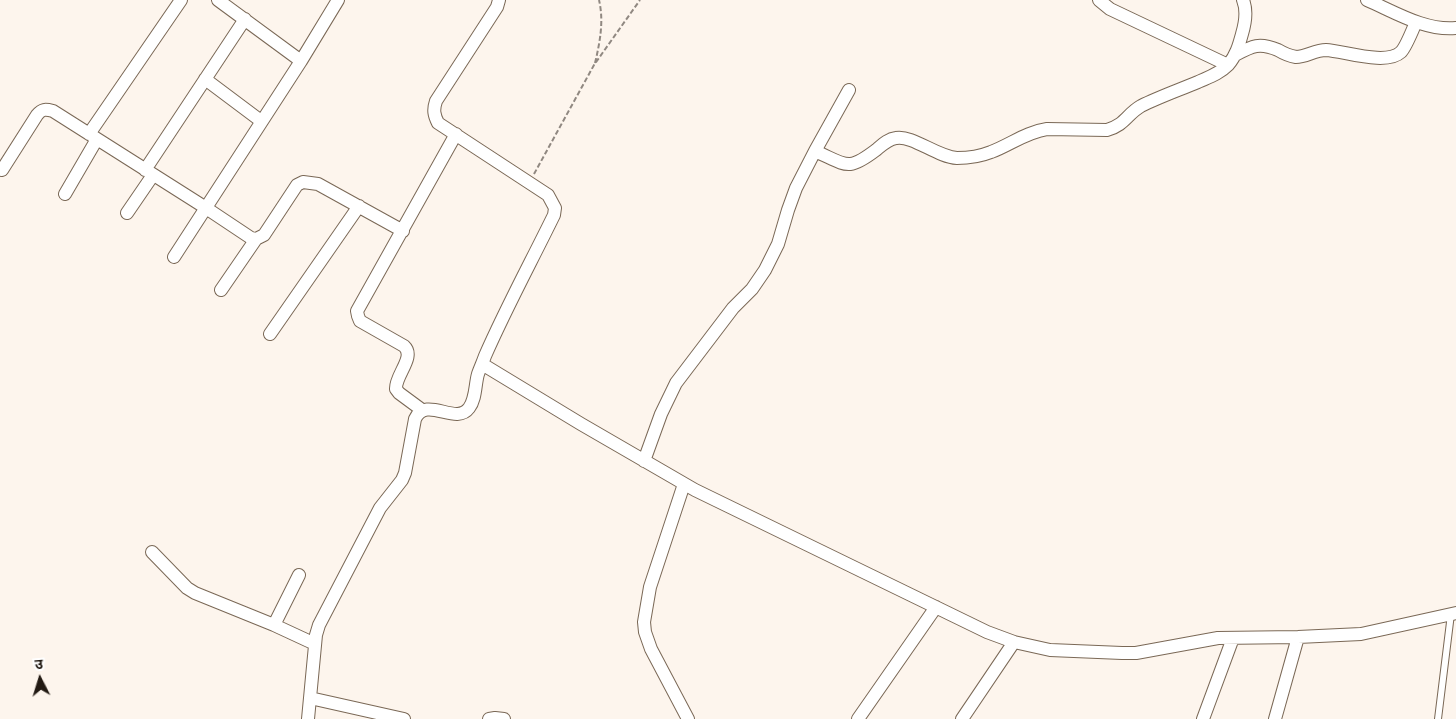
<!DOCTYPE html>
<html>
<head>
<meta charset="utf-8">
<style>
  body { margin:0 }
  #map { position:relative; width:1456px; height:719px; overflow:hidden; background:#fdf5ed; font-family:"PT Sans","Noto Sans Devanagari",sans-serif }
  canvas { display:block }
  .north { position:absolute; left:15px; top:654px; width:50px; height:50px; -webkit-text-stroke:4px #fff; paint-order:stroke; rotate:355deg; font-size:14px; font-weight:700; line-height:20px; text-align:center; color:#221a13 }
  .north::after { content:''; display:block; margin:auto; width:18px; height:22px; background:#221a13; clip-path:polygon(50% 0,100% 100%,50% 72%,0 100%) }
</style>
</head>
<body>
<div id="map">
<canvas width="1456" height="719"></canvas>
<div class="north">उ</div>
</div>
<script>
const c = document.querySelector('canvas').getContext('2d');
c.lineJoin = 'round';
function trace(path, color, width, dash) {
  c.strokeStyle = color;
  c.lineWidth = width;
  c.lineCap = dash ? 'butt' : 'round';
  c.setLineDash(dash || []);
  c.stroke(path);
}
const service = new Path2D(`
  M1438 719 1451 614`);
const minor = new Path2D(`
  M218 0 301 61
  M1099 0 1110 9 1228 65
  M1367 0C1395 12 1425 31 1456 28
  M1235 55C1252 46 1259 42 1278 50 1283 53 1290 56 1296 57 1306 57 1315 50 1326 50 1344 51 1386 66 1401 52 1406 47 1413 29 1416 22
  M205 79 261 121
  M89 134 181 0
  M815 151C847 165 847 172 876 150 882 145 888 139 896 138 913 135 937 157 957 158 968 158 981 156 991 152 1010 145 1026 132 1047 129L1107 130C1125 125 1127 114 1141 106 1159 97 1179 90 1198 82 1209 77 1219 74 1228 65 1236 56 1239 45 1242 34 1245 24 1247 10 1243 0
  M2 170 37 115C42 109 45 109 53 111L206 208 251 238 256 239 264 235 297 185 303 182 318 184 403 231
  M145 170 245 19
  M65 194 97 139
  M127 213 153 175
  M174 257 301 61 338 0
  M221 290 256 239
  M270 334 359 206
  M482 364 581 424 695 490 987 632 1014 642 1050 650 1122 653H1136L1218 638 1298 637 1361 634 1456 613
  M422 410 399 393 396 389C395 375 416 357 404 346L360 321 358 316 357 311 456 134
  M644 461 661 414 676 383 733 308 752 289 765 270 778 244 788 210 796 188 815 151 849 90
  M684 484 650 587 644 622 645 632 651 649 688 719
  M152 552 187 588 195 593 274 625 315 644
  M274 625 299 575
  M310 698 404 719
  M308 719 316 635 319 625 380 508 402 480 405 473 415 419C426 395 456 426 469 408 476 399 475 384 478 374 480 368 483 362 485 356 506 308 531 262 554 215L555 208 548 195 438 123C434 115 433 110 436 101L497 7 499 0
  M489 719 495 718 504 719
  M858 719 936 607
  M962 719 1014 642
  M1203 719 1233 638
  M1275 719 1298 637`);
trace(service, '#7a6856', 8);
trace(minor, '#7a6856', 14);
trace(new Path2D(`
  M595 63C600 42 604 21 599 0
  M534 174 594 65 640 0`), '#908881', 2, [5, 2.5]);
trace(service, '#fff', 6);
trace(minor, '#fff', 12);
</script>
</body>
</html>
